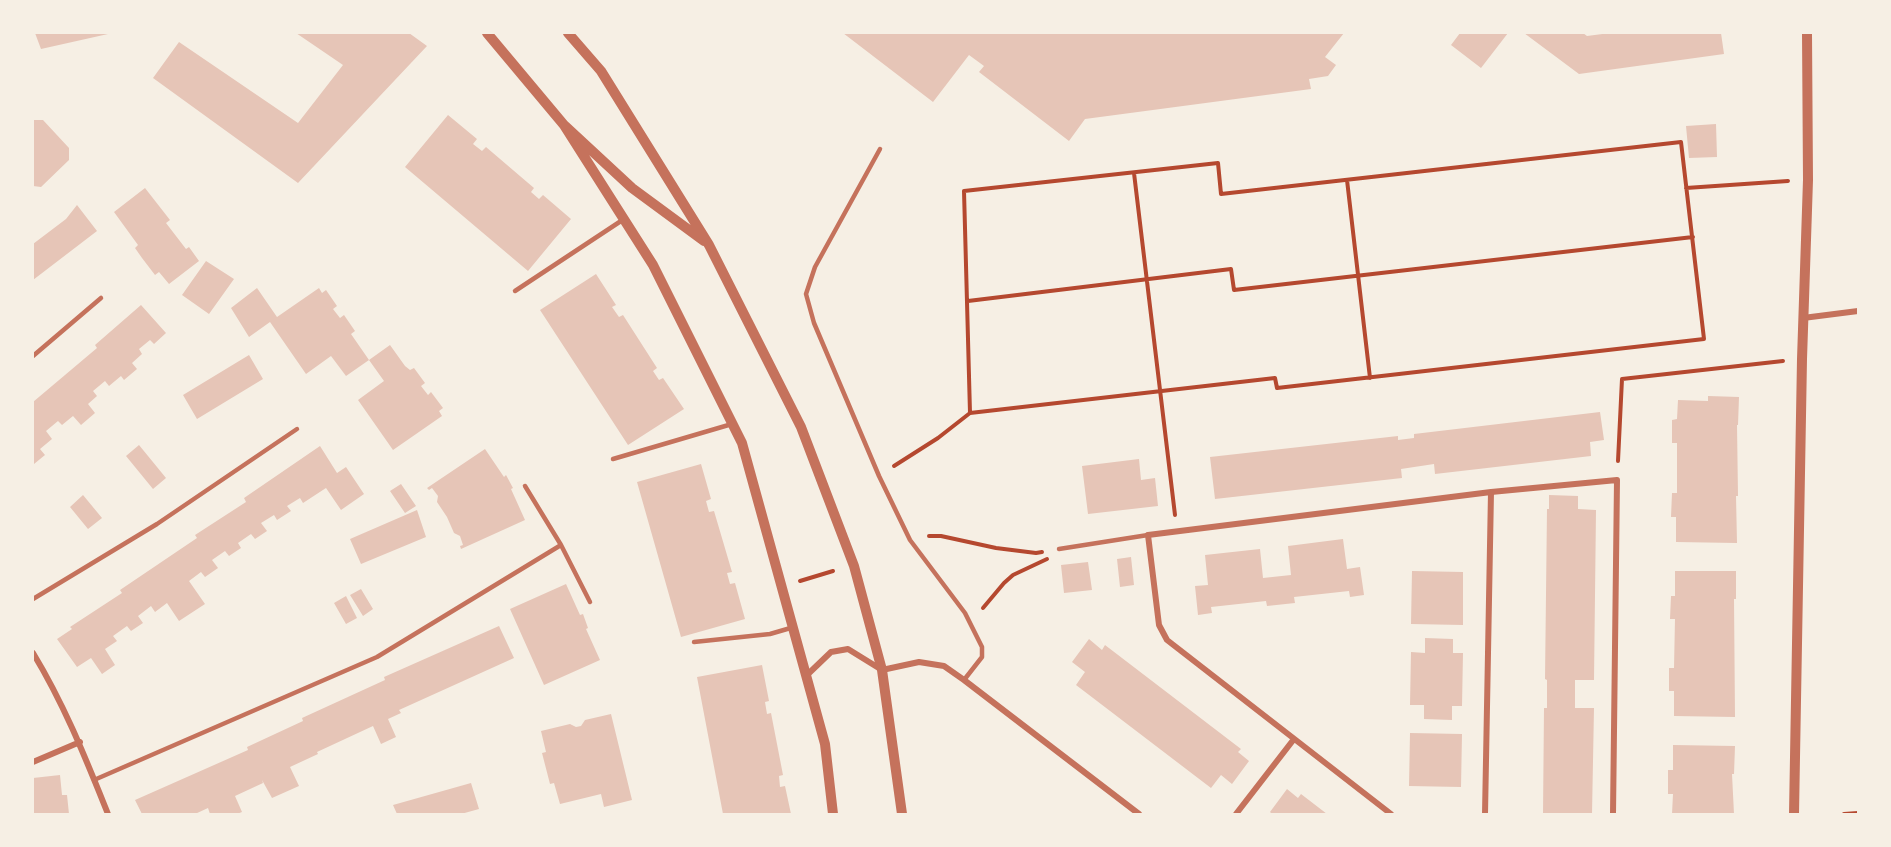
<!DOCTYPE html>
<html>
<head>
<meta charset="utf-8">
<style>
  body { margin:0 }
  #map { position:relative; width:1891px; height:847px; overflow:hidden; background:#f6efe4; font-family:"Noto Sans",sans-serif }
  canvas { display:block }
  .frame { position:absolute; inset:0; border:34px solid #f6efe4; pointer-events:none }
</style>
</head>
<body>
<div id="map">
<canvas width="1891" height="847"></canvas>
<div class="frame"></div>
</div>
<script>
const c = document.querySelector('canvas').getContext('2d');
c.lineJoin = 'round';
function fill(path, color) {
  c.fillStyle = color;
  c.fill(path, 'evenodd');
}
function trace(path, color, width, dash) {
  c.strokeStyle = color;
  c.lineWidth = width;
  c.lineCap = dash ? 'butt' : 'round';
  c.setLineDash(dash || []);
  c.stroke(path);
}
fill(new Path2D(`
  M35 33H108V34L41 49Z
  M296 33H409L427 46 298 183 153 78 179 42 298 123 343 65Z
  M843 33H1344L1325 57 1336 65 1328 76 1309 79 1311 89 1085 119 1069 141 979 72 984 66 969 55 933 102Z
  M1460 33H1508L1481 68 1451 45Z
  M1524 33H1583L1587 36 1610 33H1721L1724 54 1579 74Z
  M448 115 477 139 473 144 482 151 486 147 534 188 531 192 539 199 543 195 571 219 528 271 405 167Z
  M33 120H43L69 148V160L41 187 33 186Z
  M1716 124 1717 157 1689 158 1686 126Z
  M145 188 170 220 166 223 186 249 189 247 199 261 169 284 159 272 155 275 142 258 135 248 138 245 114 212Z
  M77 205 97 231 33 280V244L66 219Z
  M206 261 234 279 209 314 182 295Z
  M596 274 616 305 612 307 619 317 623 315 657 368 653 371 659 380 663 378 684 409 628 445 540 310Z
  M257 288 277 317 319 288 322 293 326 290 337 306 333 309 340 318 344 315 355 331 351 334 369 360 346 376 331 356 306 374 270 322 249 337 231 308Z
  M141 305 166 333 154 344 150 340 139 349 142 354 132 363 137 369 124 380 121 376 109 386 105 381 93 391 97 396 88 404 95 413 81 425 73 416 62 425 58 421 46 431 52 439 40 449 45 455 34 464 33 402 97 348 95 345Z
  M390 345 405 366 410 370 414 368 425 383 421 386 428 395 431 392 443 408 439 411 442 416 393 450 358 400 384 381 369 360Z
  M249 355 263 379 197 419 183 395Z
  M1708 396 1739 397 1738 425H1737L1738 496H1736L1737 543 1676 542V517H1671L1672 493H1677V443H1672V420L1677 419 1678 400 1708 401Z
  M1600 412 1604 440 1590 442 1591 456 1435 474 1434 464 1401 469 1402 478 1215 499 1210 457 1398 436V440L1414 438V434Z
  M139 445 166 478 153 489 126 456Z
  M320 446 337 473 346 467 364 494 341 510 326 488 303 503 300 498 287 506 291 511 277 520 274 515 261 523 267 531 255 539 251 534 238 543 241 548 229 556 225 551 212 560 218 568 205 577 201 572 189 581 205 604 179 621 167 603 155 612 151 606 138 616 143 623 131 631 127 626 113 636 117 641 105 649 115 665 102 674 91 658 77 667 57 639 72 629 70 627 122 593 120 590 197 538 195 535 246 502 244 498Z
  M485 449 504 477 506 475 513 488 511 489 525 520 461 549 460 546 463 545 460 536 454 533 447 517 437 502 438 496 432 488 429 490 427 488Z
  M1139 459 1141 480 1155 478 1158 506 1088 514 1082 466Z
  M701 464 711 499 706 501 709 512 714 511 732 572 727 573 730 584 735 583 745 619 681 637 637 482Z
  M401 484 416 506 405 513 390 491Z
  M83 495 102 518 88 529 70 507Z
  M1549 495 1578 496V509L1596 510 1594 680H1575V708H1594L1592 814H1543L1544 708H1547V680L1545 679 1547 509H1549Z
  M417 510 426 537 361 564 350 539Z
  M1343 539 1347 569 1360 567 1364 595 1350 597 1349 591 1294 597 1295 603 1267 606 1266 601 1211 607 1212 613 1198 615 1195 586 1208 585 1205 555 1260 549 1263 578 1291 575 1288 546Z
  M1131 557 1134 585 1120 587 1117 559Z
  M1088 562 1092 590 1064 593 1061 565Z
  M1412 571 1463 572V625L1411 624Z
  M1675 571H1736V599H1734L1735 717 1674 716V691H1669V668H1674L1675 619H1670L1671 596H1675Z
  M566 584 580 615 583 614 588 628 586 629 600 660 544 685 510 609Z
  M361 589 373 609 363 616 350 595Z
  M346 596 357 618 346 624 334 603Z
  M499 626 514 658 399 710 401 713 388 719 396 737 381 744 373 726 317 752 318 754 290 767 299 786 272 798 262 780 263 783 235 796 242 812 237 814H210L208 808 195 814H142L135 800 248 750 247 747 303 721 302 718 385 680 384 677Z
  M1425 638 1453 639V653H1463L1462 706H1452V720L1424 719V705H1410L1411 652 1425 653Z
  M1089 639 1102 650 1105 645 1241 749 1238 752 1249 761 1232 784 1221 775 1211 788 1076 685 1085 672 1072 662Z
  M762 665 769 701 765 702 767 714 771 713 783 775 779 776 780 787 785 786 791 814H723L697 677Z
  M611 714 632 800 604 807 601 794 560 804 554 783 550 784 542 753 546 752 541 731 570 724 576 727 581 726 585 720Z
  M1410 733 1462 734 1461 787 1409 786Z
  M1673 745 1735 746 1734 774H1732L1734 814H1672L1673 794H1668V770H1673Z
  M60 775 62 795H67L69 814H33V778Z
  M471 783 479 809 461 814H397L393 805Z
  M1287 789 1298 798 1301 794 1327 814H1272L1270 812Z`), '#e6c5b7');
trace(new Path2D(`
  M1681 142 1704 339 1277 388 1275 378 970 413 964 191 1218 163 1221 194Z
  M1134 173 1175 515
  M1347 180 1370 378
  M1686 188 1788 181
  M968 301 1231 269 1234 290 1693 237
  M1618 461 1622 379 1783 361
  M894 466 938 438 970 413
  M929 536H941L996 548 1036 553 1042 552
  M800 581 833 571
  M983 608 1004 583 1013 575 1047 559
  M1844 814 1858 813`), '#b5482f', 4);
trace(new Path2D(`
  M880 149 815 267 806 294 814 323 879 476 910 540 965 613 982 647V657L964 680
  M515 291 624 219
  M33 356 101 298
  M613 459 732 424
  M525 486 561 545 590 602
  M1059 549 1148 535
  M33 599 157 524 297 429
  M694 642 770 634 794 627
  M94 780 377 657 561 545`), '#c5725c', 4.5);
trace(new Path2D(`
  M1803 318 1858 311
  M33 653C65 706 85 757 108 814
  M807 675 831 652 848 649 882 670 919 662 944 666 964 680 1139 814
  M33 762 80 742
  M1236 814 1294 739
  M1391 814 1167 640 1159 625 1148 535 1491 492 1617 480 1613 814
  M1485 814 1491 492`), '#c5725c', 6);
trace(new Path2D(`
  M487 33 564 125 632 188 704 241
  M568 33 601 71 709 245 801 427 854 566 882 670 902 814
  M564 125 653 265 742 443 825 744 833 814
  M1794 814 1802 359 1808 180 1807 33`), '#c5725c', 10);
</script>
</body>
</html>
